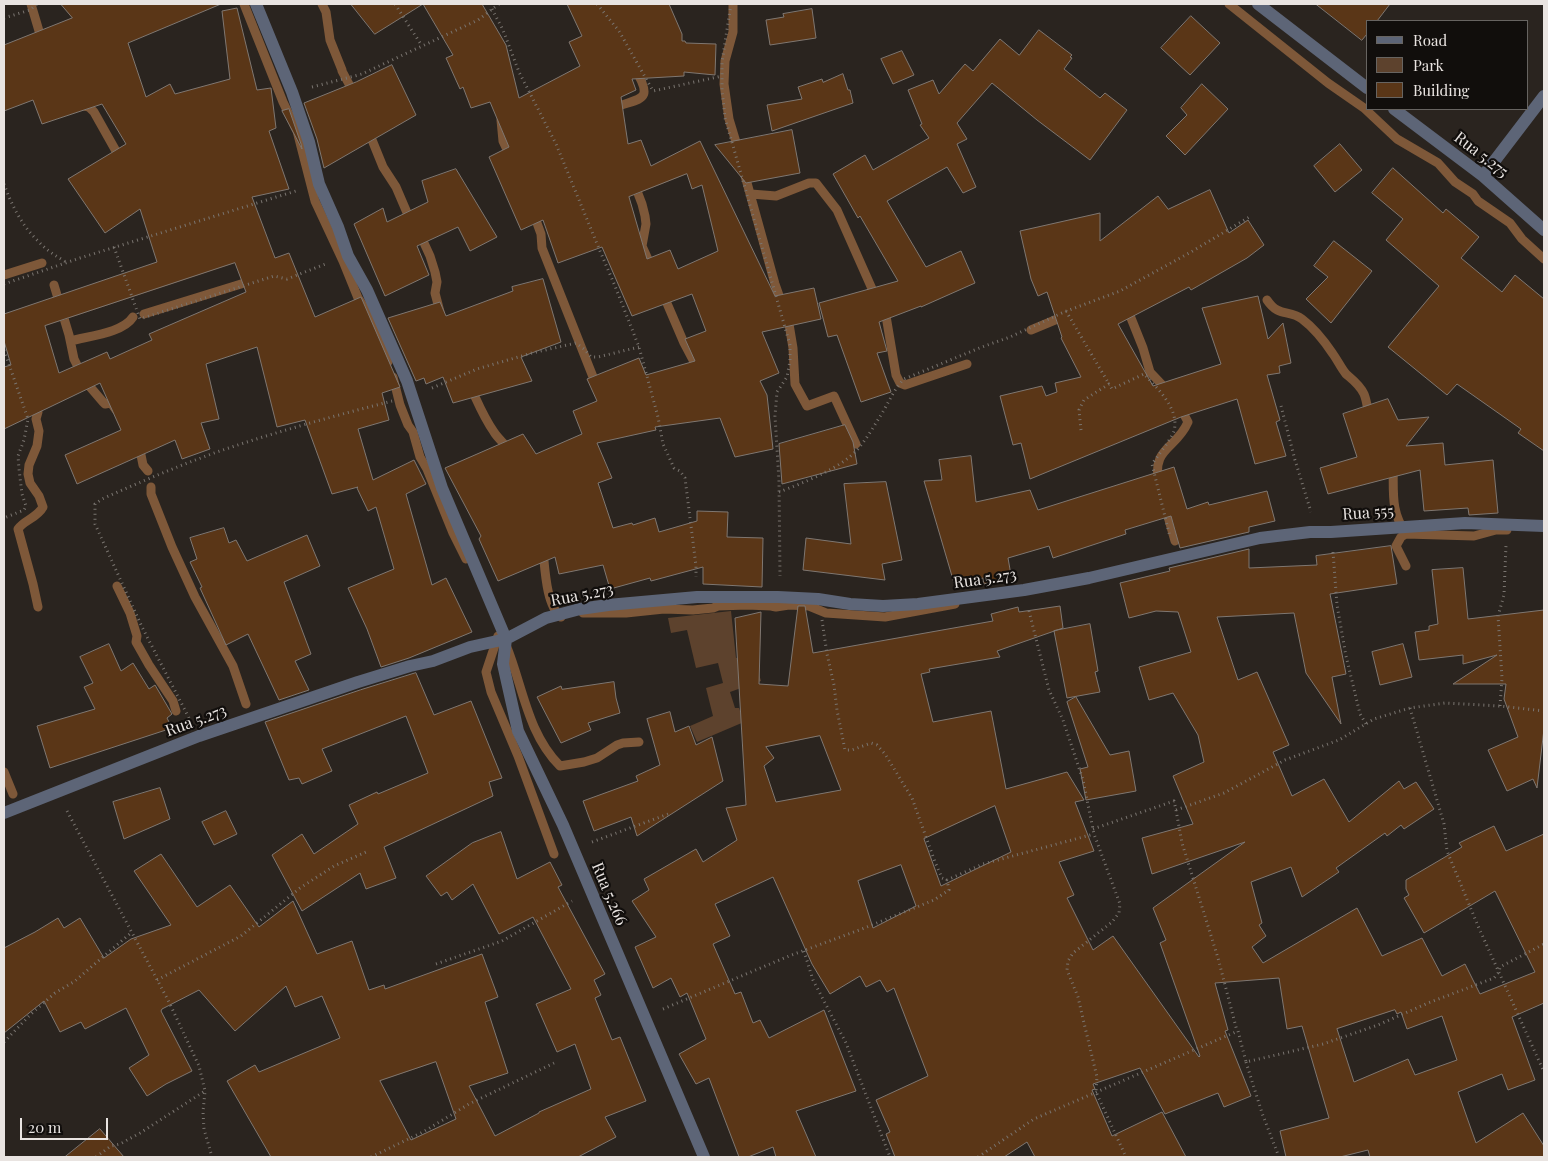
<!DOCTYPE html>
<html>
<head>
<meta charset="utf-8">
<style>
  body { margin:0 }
  #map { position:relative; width:1548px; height:1161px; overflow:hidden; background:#2a241f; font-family:"Playfair Display",serif }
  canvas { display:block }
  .frame { position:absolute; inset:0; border:5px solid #e9e4e1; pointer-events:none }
  .legend { position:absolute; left:1366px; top:20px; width:162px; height:90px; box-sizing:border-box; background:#110e0c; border:1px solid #676461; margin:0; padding:6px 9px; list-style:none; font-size:15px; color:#e9e4e1 }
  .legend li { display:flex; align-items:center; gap:10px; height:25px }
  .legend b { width:25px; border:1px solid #676461 }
  .scale { position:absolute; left:20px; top:1118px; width:88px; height:22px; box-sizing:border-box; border:2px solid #e9e4e1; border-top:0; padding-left:6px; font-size:15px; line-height:18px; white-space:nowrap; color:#e9e4e1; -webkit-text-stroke:4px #110e0c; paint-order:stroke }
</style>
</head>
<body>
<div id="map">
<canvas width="1548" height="1161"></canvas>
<div class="frame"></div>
<ul class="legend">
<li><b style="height:6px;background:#5d6577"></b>Road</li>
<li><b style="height:14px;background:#5d422d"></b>Park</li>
<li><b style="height:14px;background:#5a3617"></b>Building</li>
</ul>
<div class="scale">20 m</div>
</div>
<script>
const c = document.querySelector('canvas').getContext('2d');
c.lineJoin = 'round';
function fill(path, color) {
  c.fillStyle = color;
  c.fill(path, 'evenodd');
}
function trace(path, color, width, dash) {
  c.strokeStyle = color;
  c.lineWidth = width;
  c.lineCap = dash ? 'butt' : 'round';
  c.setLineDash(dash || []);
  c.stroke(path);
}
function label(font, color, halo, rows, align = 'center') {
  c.font = font + ' "Playfair Display",serif';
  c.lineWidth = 4.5;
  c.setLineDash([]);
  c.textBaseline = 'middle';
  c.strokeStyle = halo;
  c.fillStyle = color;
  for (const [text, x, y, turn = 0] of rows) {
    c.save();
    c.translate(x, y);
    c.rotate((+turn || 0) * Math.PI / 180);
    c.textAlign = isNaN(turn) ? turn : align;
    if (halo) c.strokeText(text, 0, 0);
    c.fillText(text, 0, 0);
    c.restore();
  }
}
fill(new Path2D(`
  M731 611 736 658 754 656 761 681 730 692 735 708H739L744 722 697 742 690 726 713 716 706 688 723 683 718 663 696 668 687 630 671 633 668 618Z`), '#5d422d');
trace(new Path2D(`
  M31 4 39 31 43 41
  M244 4 283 102 297 131 315 201 343 261 358 298 372 319 388 362
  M322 4 326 12 330 40 342 70
  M733 4V32L725 61 724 84 729 119 739 152
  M1229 4 1328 83 1364 108 1397 139 1438 163 1455 182 1473 194 1478 201 1510 223 1522 239 1544 259
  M342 71 350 86 353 96
  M80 105 89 107 94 112 121 160
  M611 109C638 97 656 104 635 69
  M501 120 503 141 511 158
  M368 130 383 167 396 187 408 215 413 221
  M744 172 775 284 789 324 793 348 795 384 807 406 834 396 856 444
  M634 183 642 204 645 216 646 224 642 246 652 268
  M751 194 776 196 809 183H816L837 210 873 291 885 310 896 375 900 383 905 385 967 364
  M533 212 541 234 542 248 597 387
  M419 232 430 256 435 272 437 282 435 293 440 312
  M4 275 42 263
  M54 285 69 335 74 359 85 381 103 402 105 404 111 403 116 410
  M663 294 684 343 693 360
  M1267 300C1279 318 1289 309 1302 319 1314 328 1325 342 1333 354 1338 361 1341 368 1346 374 1353 380 1360 385 1364 394 1367 401 1367 409 1370 416
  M1127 308 1143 348 1150 372 1168 391
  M144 314 254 280
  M1031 330 1067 315
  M71 341C88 336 123 333 133 317
  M393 377 400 405 408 425 413 432 420 457 427 469 453 533 466 559
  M471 388C478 403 484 418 494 432 498 439 506 444 509 451
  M34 403 38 412 36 419 39 431 37 446 29 465 28 474 30 483 39 496 43 507C37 518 24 520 18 529L33 584 38 607
  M139 445 143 465 148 471
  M1393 465C1394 493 1390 510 1406 534
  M1159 484C1151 447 1176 450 1188 422L1180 407
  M151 487V494L172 547 195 597 233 666 246 704
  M1165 506 1175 541
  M543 551C545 568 546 606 561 617
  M1406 566 1396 546 1401 537 1406 534 1474 536 1496 530H1507
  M117 586 130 613 137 636 136 642 149 665 173 701 176 711
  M583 613H626L664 609 693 610 713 608 718 606 747 605 771 606 776 607 789 605 809 606 826 613 885 617 955 604
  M498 636 486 672 491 692 518 756 554 854
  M506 645C523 686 527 733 560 766L584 762 597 758 617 745 623 743 639 742
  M4 772 13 794`), '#7e5839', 9);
const building = new Path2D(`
  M61 4H221L128 43 146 97 170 84 175 94 230 79 222 11 237 8 257 90 271 88 276 128 269 131 289 189 252 197 275 258 289 253 315 317 361 297 400 387 382 393 389 420 358 429 373 480 414 460 426 484 406 494 432 585 446 578 472 632 409 658 381 667 367 629 348 588 394 569 376 507 368 511 357 488 358 487 332 494 305 420 277 427 257 347 206 364 219 419 201 423 210 449 182 459 175 440 77 484 65 455 121 430 100 383 4 429V367L11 365 4 341V314L157 262 140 209 105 233 68 179 126 144 102 104 42 124 33 100 4 111V45L72 18ZM235 263 246 292 149 334 152 340 110 359 107 352 59 373 45 326Z
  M351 4H482L506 45 519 98 580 66 569 42 582 36 567 4H669L682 34V41H685L686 43 716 44 715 75 684 72V76L632 79 636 90 621 97 628 144 641 140 651 166 700 141 775 296 814 288 821 319 762 332 779 373 760 381 767 395 773 449 735 457 720 418 655 427 656 430 597 443 612 478 598 483 613 528 632 523 633 525 655 518 659 532 697 521V511L728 512 727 537 763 538 762 587 703 584V567L651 581 650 578 610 589 603 565 559 574 555 557 498 581 479 539 481 536 445 468 523 434 536 454 582 434 573 411 597 401 587 379 639 358 646 375 695 361 685 339 706 331 692 294 632 316 602 247 558 263 543 220 521 230 489 157 509 147 490 102 471 108 463 87 460 89 446 58 453 55 423 4 375 34ZM687 174 692 189 702 185 718 251 678 269 670 250 647 259 629 197Z
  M1316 4H1390L1377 21H1367V34L1362 40Z
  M812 9 816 38 770 45 766 20 784 17 783 14Z
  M1191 16 1220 43 1190 75 1161 48Z
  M1039 30 1072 55 1070 57 1072 58 1064 69 1100 98 1105 93 1127 110 1090 160 1037 120 992 83 957 123 967 139 957 144 976 187 963 193 947 167 887 201 926 267 961 251 975 283 921 307V306L879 322 887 351 877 353 891 392 861 402 837 335 828 337 819 303 898 281 860 216 858 218 833 174 865 155 873 170 929 138 920 125 922 124 908 90 933 80 939 94 965 64 973 71 1000 39 1019 55Z
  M902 51 914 75 893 84 881 59Z
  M392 65 416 115 324 168 317 139 304 103 356 82Z
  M843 74 848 90H850L853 103 772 131 767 105 802 99 798 87 822 79 823 82Z
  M1202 84 1228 109 1185 155 1166 136 1187 115 1181 108Z
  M289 109 301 144 302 149 282 111Z
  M792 130 800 173 746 183 715 145Z
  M1340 144 1362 170 1335 192 1314 166Z
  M1393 168 1443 213 1446 209 1479 237 1461 258 1502 292 1515 275 1544 299V451L1518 433 1521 429 1457 384 1447 395 1388 347 1439 286 1386 240 1403 219 1372 193Z
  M456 169 497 237 470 251 458 227 417 246 429 275 385 296 354 224 383 208 387 222 428 202 422 181Z
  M1210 190 1229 233 1248 220 1264 245 1247 258 1191 290 1189 287 1118 324 1153 386 1221 364 1202 308 1258 296 1268 339 1283 323 1291 363 1279 366 1280 373 1267 375 1280 420 1276 422 1286 456 1255 464 1237 399 1181 417 1030 479 1021 443 1013 445 1000 396 1042 386 1046 396 1057 392 1055 383 1081 377 1061 338 1062 337 1047 292 1038 296 1031 279 1020 231 1100 213V241L1158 196 1168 209Z
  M1334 241 1372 271 1331 323 1306 299 1328 277 1314 266Z
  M543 279 561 342 521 357 532 381 453 403 443 377 426 384 424 378 416 381 388 318 440 302 446 316 513 291 512 287Z
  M1388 399 1398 420 1429 417 1406 446 1443 443 1445 465 1493 460 1498 513 1469 515 1468 508 1424 511 1420 470 1328 494 1320 468 1357 457 1343 414Z
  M845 425 853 442 857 464 782 484 779 444Z
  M971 456 976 502 1030 490 1038 510 1174 467 1187 509 1208 502 1209 505 1267 491 1275 521 1249 527V532L1180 548 1171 516 1125 530 1126 534 1053 558 1049 546 1008 558 1011 575 984 584 983 578 954 583 924 481 942 480 939 460Z
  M886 482 902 560 882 564 885 580 803 570 806 538 851 544 844 484Z
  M224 528 229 543 236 540 247 561 307 535 320 566 284 582 311 654 295 661 309 690 279 700 248 634 226 645 200 588 202 587 190 562 197 559 190 538Z
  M1391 546 1397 584 1330 594 1346 674 1332 677 1341 724 1306 673 1294 613 1217 617 1238 680 1257 672 1289 745 1273 752 1292 796 1324 779 1349 822 1399 781 1404 789 1416 782 1434 809 1404 829 1401 825 1387 836 1385 833 1336 868 1339 872 1302 897 1291 867 1251 882 1262 923 1259 925 1266 936 1252 947 1263 963 1357 908 1382 956 1422 938 1442 976 1465 964 1480 994 1535 972 1495 891 1424 933 1404 898 1409 895 1406 889V880L1462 847 1459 843 1494 826 1506 851 1544 834V1003L1512 1017 1535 1080 1508 1090 1502 1074 1458 1092 1476 1143 1523 1113 1544 1146V1157H1370L1368 1150 1340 1157H1286L1280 1131 1329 1118 1302 1026 1287 1029 1279 978 1215 983 1228 1030 1225 1031 1251 1096 1224 1107 1218 1093 1165 1114 1140 1068 1093 1084 1095 1089 1092 1090 1112 1136 1162 1112 1186 1157H1035L1027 1142 1004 1157H895L886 1134 890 1132 876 1100 928 1076 894 988 887 992 880 980 866 987 860 976 830 994 812 964 773 877 715 904 730 936 713 944 735 994 741 992 753 1023 760 1020 769 1038 824 1010 856 1091 796 1111 816 1157H776L773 1147 748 1157H739L709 1078 696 1084 679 1054 706 1039 687 993 680 997 671 978 653 988 635 947 656 937 632 901 649 890 644 879 696 849 703 862 737 840 726 808 746 805 735 618 761 612 759 684 788 686 798 606H805L813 653 993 621 991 614 1018 607 1019 612 1060 606 1063 628 997 651 1000 657 929 669 930 672 921 674 933 722 991 711 1006 789 1067 772 1084 800 1075 802 1094 851 1059 862 1074 895 1067 898 1093 950 1113 936 1199 1057 1200 1056 1160 943 1166 940 1153 908 1245 842 1152 874 1142 838 1193 824 1173 776 1204 762 1198 735 1173 693 1149 700 1139 667 1191 652 1178 612 1156 611 1129 618 1120 583 1170 571 1169 568 1249 549V568L1317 565 1316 556ZM820 736 841 790 776 802 764 766 774 758 766 747ZM995 806 1011 852 941 886 924 839ZM901 865 916 906 873 928 858 881ZM1395 1010 1397 1014 1401 1012 1407 1029 1442 1016 1457 1060 1415 1075 1408 1059 1354 1082 1337 1029Z
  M1463 568 1468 619 1544 610V729L1537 788 1533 779 1507 791 1488 750 1518 737 1504 699 1506 684H1453L1497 655 1463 664V655L1419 660 1415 632 1429 630V626L1438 624 1432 570Z
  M1090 624 1098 671 1095 672 1100 692 1067 698 1054 631Z
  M109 644 121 671 133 663 149 689 155 685 172 714 167 718 172 728 50 768 37 726 95 709 84 687 93 683 80 657Z
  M1403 644 1412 677 1380 685 1372 652Z
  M416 673 434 715 471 701 502 778 489 782 493 796 384 847 396 878 366 889 360 873 302 911 272 855 302 834 314 854 358 824 349 805 377 792 378 794 428 773 406 716 322 749 332 771 302 784 299 778 289 780 265 722 360 690Z
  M614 682 616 698 620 713 588 723 591 730 561 743 537 697 561 686 562 689Z
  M1076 697 1110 755 1129 751 1136 791 1086 800 1080 769 1088 767 1067 702Z
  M670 712 675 732 689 726 696 745 712 737 723 781 637 836 631 817 594 831 583 801 638 781 636 776 660 765 647 719Z
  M160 788 170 819 124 839 113 802Z
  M226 811 237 834 214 845 202 822Z
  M501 832 517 879 550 862 562 885 558 887 605 974 594 980 601 995 595 998 612 1040 620 1037 646 1101 605 1117 616 1137 578 1157H271L227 1081 255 1065 259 1072 340 1038 322 996 295 1007 286 986 235 1031 199 990 162 1009 161 1011 192 1071 166 1084 147 1096 129 1068 149 1055 126 1008 85 1029 81 1022 60 1032 44 1001 4 1033V948L35 932 58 918 64 928 80 918 104 958 131 939 171 925 134 871 161 854 197 907 230 885 259 927 293 901 317 954 352 941 369 990 384 985 385 989 482 954 498 997 485 1002 508 1073 469 1086 495 1136 539 1113V1112L591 1089 575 1044 557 1052 536 1004 571 989 533 917 499 934 473 884 452 900 447 892 441 896 426 876 472 843ZM436 1062 456 1119 411 1140 380 1081Z
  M100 1129 124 1157H65Z`);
fill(building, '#5a3617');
trace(building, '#7f7771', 1);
trace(new Path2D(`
  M395 4 422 46
  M597 4 619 31 653 91 722 76
  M731 4 722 62V90L725 118 790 345V361L787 377 777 392 775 416 779 481 780 576
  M492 9 503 30 519 72 556 144 600 251 615 286 639 347 658 417 663 444 674 468 680 471 685 478 696 566V577
  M4 18 30 10 37 4
  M312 87 362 74 478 20 499 4
  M4 184C11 204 22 226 38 241 46 250 56 256 66 262
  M114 247 140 319 274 276 287 279 328 263
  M4 284 80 258 299 190
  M1066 311 1109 384
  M4 350 28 419 24 440 18 456 19 469 22 494 26 506 24 510 4 518
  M432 388 477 369 532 353 576 343 584 349 591 357H598L639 347
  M1281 406 1295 460 1311 512
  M1081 430 1079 410 1084 400 1109 384 1112 389 1144 374C1157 388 1180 409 1174 431 1172 438 1157 457 1152 464L1170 537
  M779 492C803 483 841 468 857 450 866 440 874 426 881 415 889 402 894 389 904 379L982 347 1010 337 1064 312 1120 291 1191 252 1251 216
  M1333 552 1337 605 1346 656 1360 714 1366 724
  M1029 611 1049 690 1063 720 1083 780 1094 834 1120 904 1119 913 1112 922 1073 953 1068 961 1067 970 1078 997 1084 1023 1097 1077 1096 1092 1126 1157
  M822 620 827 654 834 685 837 710 845 750H852L871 743 877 745 885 754 912 798 935 862 942 878 947 880
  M1500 706 1502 678 1498 616 1504 595 1506 545
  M1410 708 1444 824 1447 851 1478 926 1544 1072
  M189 718 142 627 95 524V504L102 499C140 482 178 466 217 452 275 432 334 416 392 401
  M1176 810 1182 843 1218 958 1237 1031
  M67 811 169 1002 199 1066 205 1091 203 1112 204 1129 212 1157
  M1093 829 1174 801 1176 810 1224 793 1285 760 1339 740 1374 719 1410 708 1445 703 1500 706 1544 711
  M592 842 671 813
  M804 951 813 980 846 1043 890 1157
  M436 964 502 941 572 901
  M157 980 241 936 300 888 334 866 366 852
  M663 1009 789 956 862 929 934 900 949 890 947 880 983 864 1094 834
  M4 1042 31 1014 55 993 75 981 132 932
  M1246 1062 1262 1113 1279 1157
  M96 1157 111 1146 120 1144 140 1133 205 1091
  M371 1157 423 1132 469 1104 554 1063
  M978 1157 1034 1119 1238 1031 1246 1062 1323 1044 1378 1025 1428 1003 1494 978 1499 972 1500 967 1544 944`), '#7a7570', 3, [1, 4]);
trace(new Path2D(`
  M256 4 292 92 309 142 319 184 338 227 348 256 367 290 407 381 442 488 506 639
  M1258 4 1367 88
  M1394 109 1483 176 1544 230
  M1483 176 1544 96
  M506 639 503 664 518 731 563 825 704 1157
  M4 813 199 736 358 682 410 666 433 661 470 647 506 639 546 618 580 609 608 605 697 597H778L818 599 850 604 883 606 918 604 1024 590 1089 578 1260 538 1310 532H1331L1465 523 1544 526`), '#5d6577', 12);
label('16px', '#e9e4e1', '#110e0c', [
  ["Rua 5.275",1481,155,38],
  ["Rua 555",1368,513,-4],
  ["Rua 5.273",985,579,-8],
  ["Rua 5.273",582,595,-11],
  ["Rua 5.273",196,721,-20],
  ["Rua 5.266",609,894,67]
]);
</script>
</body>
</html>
